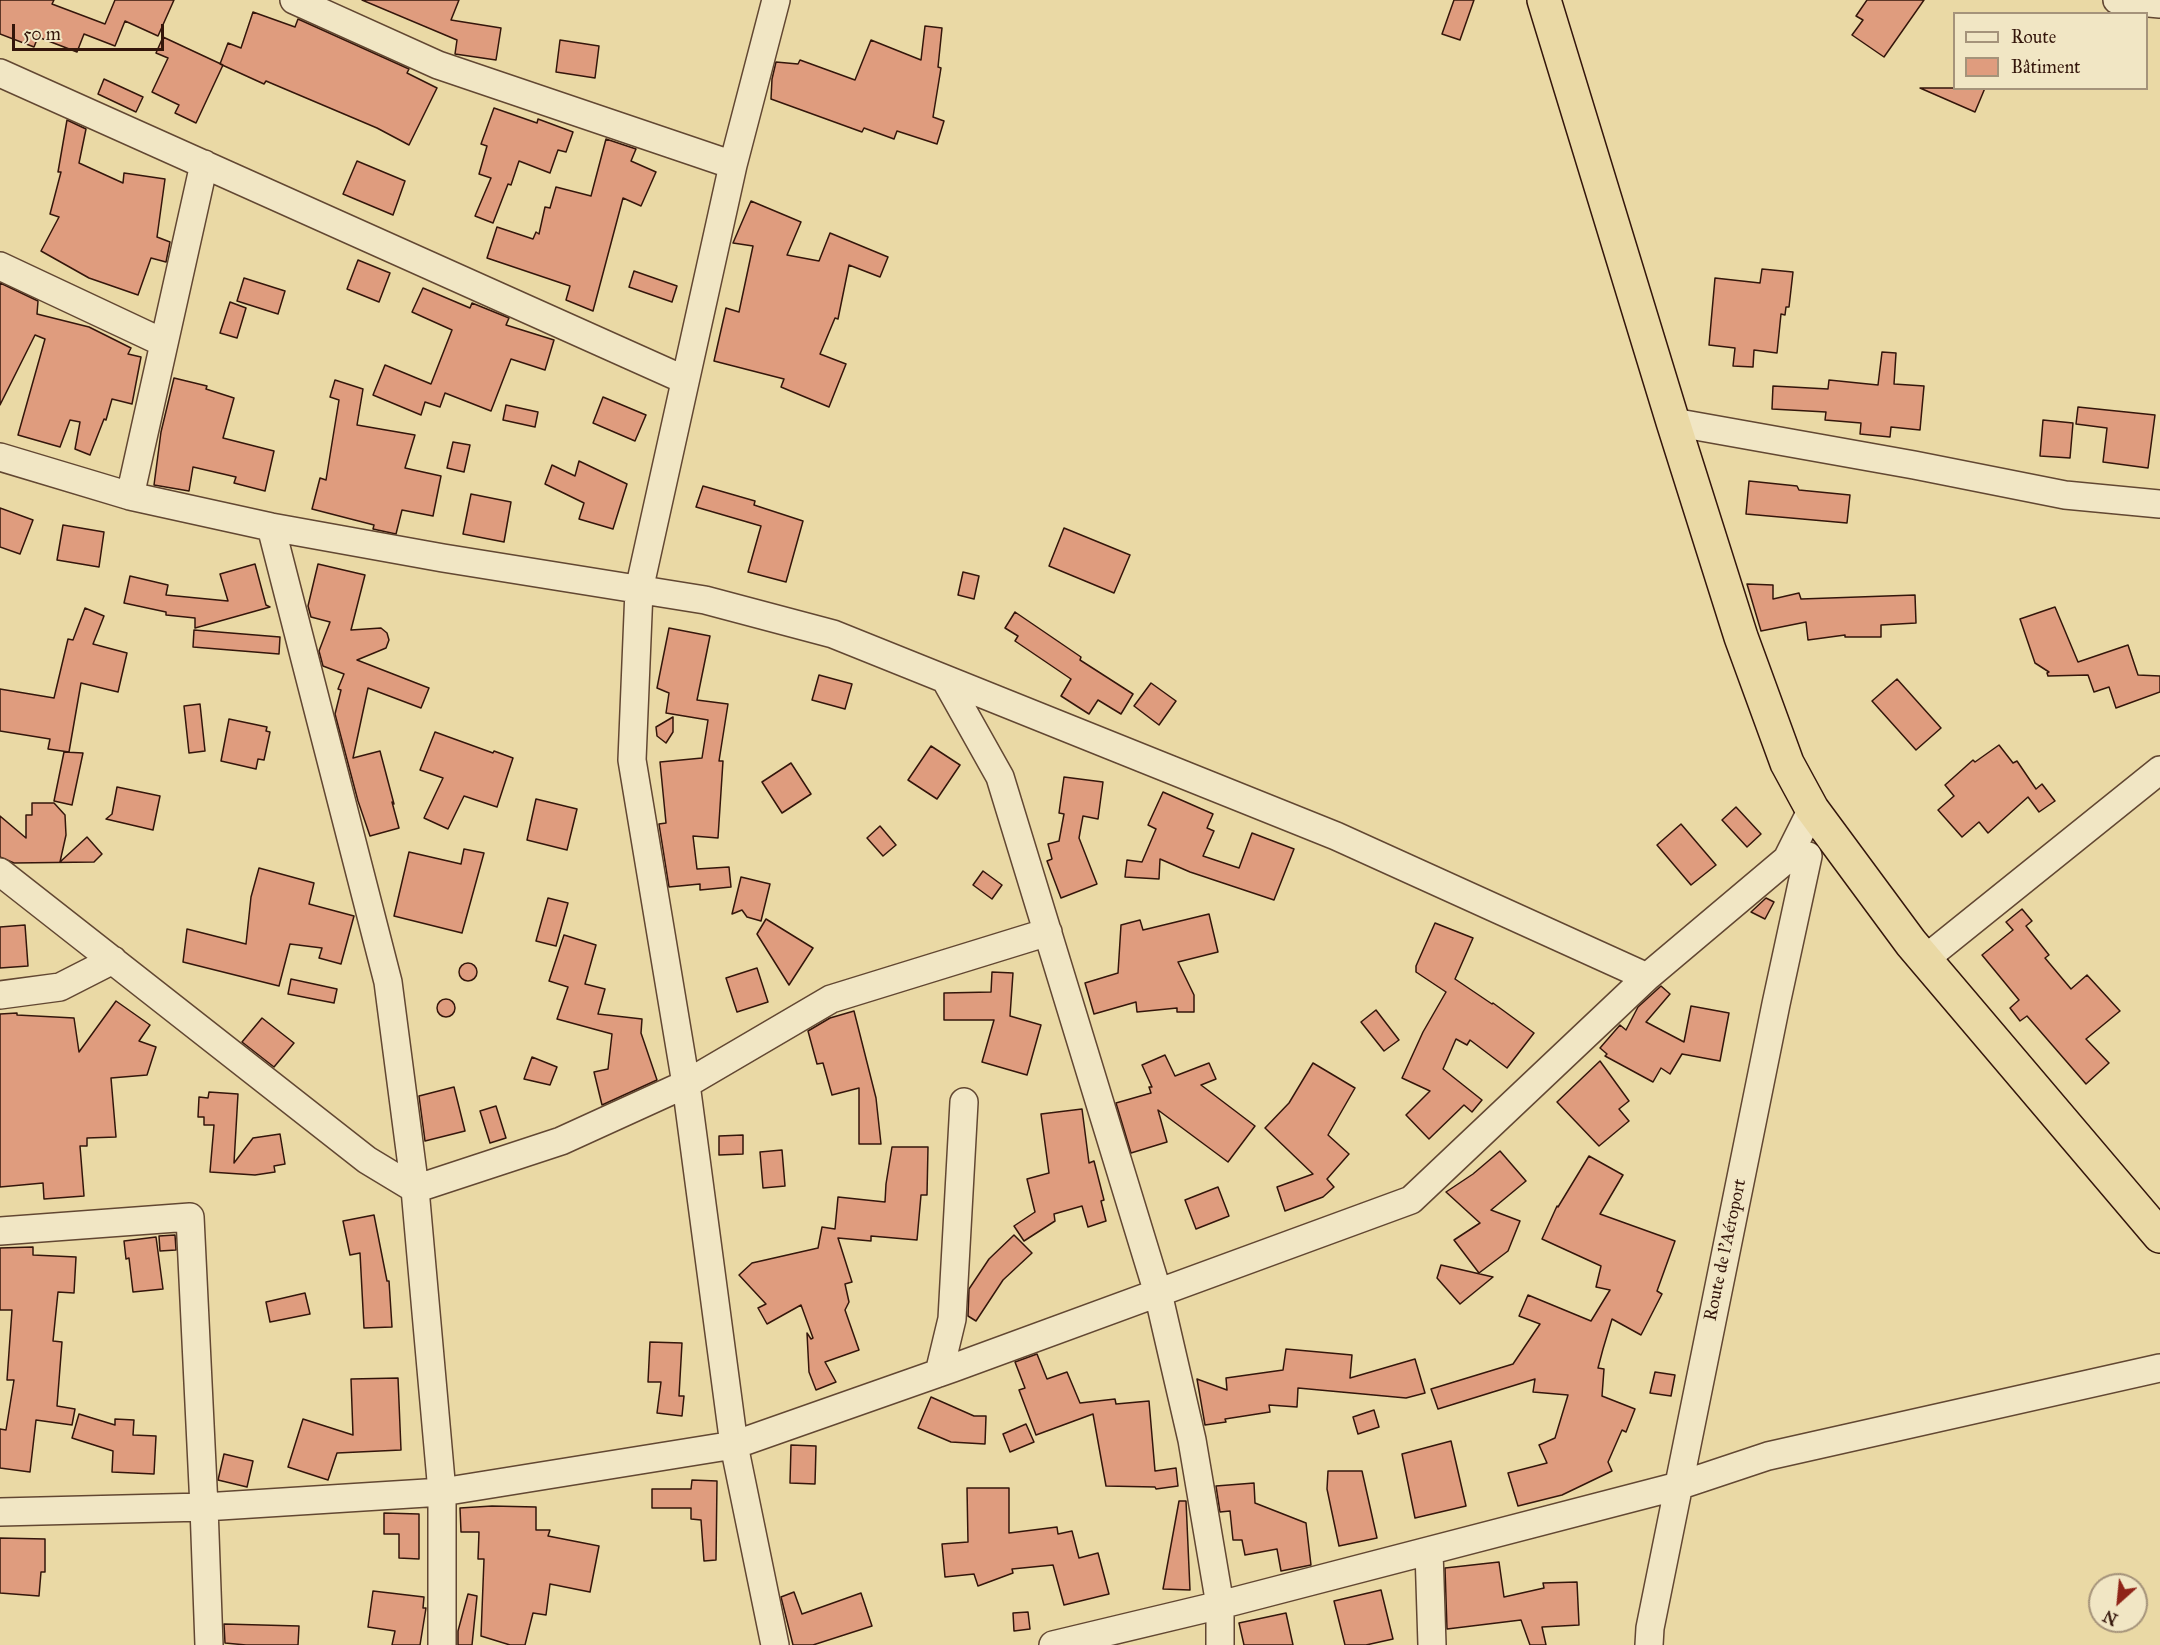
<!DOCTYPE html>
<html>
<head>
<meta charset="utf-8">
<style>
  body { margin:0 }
  #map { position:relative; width:2160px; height:1645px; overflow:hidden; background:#ead9a5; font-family:"IM FELL Great Primer",serif }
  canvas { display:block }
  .legend { position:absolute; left:1953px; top:12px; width:195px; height:78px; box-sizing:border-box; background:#f1e6c4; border:2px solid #a5937a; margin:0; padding:8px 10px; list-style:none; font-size:18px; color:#34160b }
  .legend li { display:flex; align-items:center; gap:12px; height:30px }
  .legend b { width:30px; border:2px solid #a5937a }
  .north { position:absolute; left:2088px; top:1573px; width:60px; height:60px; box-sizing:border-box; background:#f1e6c4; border:2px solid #a5937a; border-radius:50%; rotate:207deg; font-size:16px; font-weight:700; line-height:24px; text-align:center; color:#34160b }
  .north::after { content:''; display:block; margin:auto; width:21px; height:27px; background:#8f2418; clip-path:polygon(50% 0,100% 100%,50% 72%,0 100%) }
  .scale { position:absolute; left:12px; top:24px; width:152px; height:27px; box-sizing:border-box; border:3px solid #34160b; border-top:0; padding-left:8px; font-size:18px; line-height:21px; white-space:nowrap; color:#34160b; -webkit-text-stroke:4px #f1e6c4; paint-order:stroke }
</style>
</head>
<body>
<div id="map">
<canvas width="2160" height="1645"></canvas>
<ul class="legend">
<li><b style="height:8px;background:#f1e6c4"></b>Route</li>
<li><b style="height:16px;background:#df9c7e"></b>Bâtiment</li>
</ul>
<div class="north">N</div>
<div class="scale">50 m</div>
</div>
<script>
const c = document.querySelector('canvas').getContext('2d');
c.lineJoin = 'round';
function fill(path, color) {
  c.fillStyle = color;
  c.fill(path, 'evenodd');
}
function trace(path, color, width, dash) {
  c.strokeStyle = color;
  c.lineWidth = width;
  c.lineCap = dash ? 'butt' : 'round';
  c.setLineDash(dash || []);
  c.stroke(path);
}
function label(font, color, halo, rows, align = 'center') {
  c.font = font + ' "IM FELL Great Primer",serif';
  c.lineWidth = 4.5;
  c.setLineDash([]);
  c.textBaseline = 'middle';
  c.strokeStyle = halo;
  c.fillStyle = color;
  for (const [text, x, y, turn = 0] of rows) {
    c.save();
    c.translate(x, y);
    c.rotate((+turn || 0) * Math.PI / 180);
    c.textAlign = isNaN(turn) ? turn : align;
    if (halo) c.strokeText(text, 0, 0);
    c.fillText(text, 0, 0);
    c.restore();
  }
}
const building = new Path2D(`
  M0 0H54L52 4 105 24 115 0H174L158 36 125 21 115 46 84 34 77 52 38 37 34 47 0 34Z
  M362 0H459L451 20 501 28 496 60 455 54 457 40Z
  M1454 0H1474L1460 40 1442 34Z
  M1867 0H1924L1884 57 1852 35 1863 20 1856 16Z
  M253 12 295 27 298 19 409 69 407 73 437 88 409 145 377 128 266 81 264 84 220 64 228 43 241 48Z
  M925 26 942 28 938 67 941 68 933 117 944 121 937 144 897 131 894 139 864 128 862 132 771 99 772 79 776 62 798 64 800 60 855 80 871 40 921 60Z
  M163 37 223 65 196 123 175 113 179 105 152 92 168 58 156 53Z
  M560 40 599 46 595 78 556 72Z
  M104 79 143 97 136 112 98 94Z
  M1920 88H1985L1975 112Z
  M494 108 537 123 538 119 573 132 566 152 558 150 550 173 519 161 511 185 508 184 493 223 475 216 491 178 479 174 487 146 481 144Z
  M67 120 86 129 79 163 123 183 124 173 165 179 157 237 170 242 166 262 151 258 138 295 89 278 41 251 59 217 50 214 61 172H58Z
  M606 139 636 149 631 161 656 172 641 206 623 198 593 311 566 300 570 286 487 258 497 227 533 239 536 232 539 234 545 207 550 208 556 187 591 196Z
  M357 161 405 181 393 215 343 194Z
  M751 201 801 222 787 255 819 261 830 233 888 257 880 277 849 265 838 319 835 318 820 354 846 364 829 407 781 387 784 379 714 361 726 308 739 312 753 246 733 243Z
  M358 260 390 273 379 302 347 289Z
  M1762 269 1793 272 1789 307H1786L1785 315 1781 314 1777 353 1754 350 1753 367 1733 366 1735 348 1709 345 1715 278 1760 283Z
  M634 271 677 286 672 302 629 287Z
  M244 278 285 291 278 314 237 301Z
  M0 283 38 301 37 314 89 327 131 348 128 354 141 357 132 404 112 399 106 420 104 419 90 455 75 449 80 422 70 420 60 447 18 435 45 339 35 335 0 405Z
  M423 288 470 308 472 303 509 318 506 325 554 340 545 370 511 359 491 411 445 393 440 407 425 402 421 415 373 395 385 365 431 384 452 330 412 312Z
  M230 302 246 308 237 338 220 333Z
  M1882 352 1896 353 1894 384 1924 386 1920 430 1891 427 1890 437 1860 434 1861 423 1825 420 1826 412 1772 409 1773 386 1828 389 1829 380 1878 385Z
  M174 378 207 386 206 389 234 398 223 438 274 451 265 491 234 483 236 477 193 467 189 491 154 485 161 432Z
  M335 380 363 389 357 425 415 435 405 468 441 476 433 516 402 510 396 534 373 529 374 525 312 509 320 478 326 480 339 400 330 397Z
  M603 397 646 415 635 441 593 423Z
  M506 405 538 412 535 427 503 420Z
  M2078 407 2155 415 2148 468 2103 462 2107 428 2076 424Z
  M2043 420 2073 423 2070 458 2040 456Z
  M453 442 470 445 464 472 447 468Z
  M579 461 627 484 613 529 579 519 584 503 545 484 552 465 575 476Z
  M1749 481 1797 486 1799 490 1850 495 1847 523 1746 514Z
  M703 486 755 501 754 505 803 521 786 582 748 572 761 526 696 507Z
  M471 494 511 502 504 542 463 534Z
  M0 508 33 520 20 554 0 547Z
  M63 525 104 532 99 567 57 560Z
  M1064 528 1130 555 1114 593 1049 566Z
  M255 564 266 605 270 607 195 628V618L166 615V612L124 603 130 576 168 585 166 595 228 601 220 574Z
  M318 564 365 575 351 630 381 628 387 633 389 640 386 648 357 660 429 688 421 708 368 688 353 758 380 751 394 804 392 802 399 828 370 836 358 801 335 714 341 690 338 689 344 674 323 666 319 651 330 622 311 617 308 606Z
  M963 572 979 576 974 599 958 595Z
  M1747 584 1773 585V599L1799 593 1801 599 1915 595 1916 623 1881 625V637H1845V635L1808 640 1806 622 1761 631Z
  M2055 607 2078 662 2128 645 2138 675 2160 676V692L2116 708 2109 687 2094 692 2088 675 2048 676 2047 673 2049 672 2035 663 2020 619Z
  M85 608 104 616 93 644 127 653 118 692 81 683 69 752 48 749 50 739 0 731V689L54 698 68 639 73 640Z
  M1015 612 1081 657 1080 660 1133 694 1121 714 1098 700 1089 714 1061 696 1071 679 1015 641 1018 636 1005 628Z
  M669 628 710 636 697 700 728 704 719 761H723L718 838 693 836 697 869 729 867 731 887 700 890V884L669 887 659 824 666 823 660 762 702 758 708 720 666 713 669 693 657 688Z
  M194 630 280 637 279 654 193 647Z
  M819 675 852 684 845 709 812 700Z
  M1897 679 1941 728 1916 750 1872 701Z
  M1151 683 1176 701 1159 725 1134 706Z
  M200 704 205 751 189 753 184 706Z
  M673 717V732L666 743 657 736 656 727Z
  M229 719 267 727 266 731 270 732 264 760 258 759 256 769 221 761Z
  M435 732 493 753 494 751 513 758 497 807 464 796 448 829 424 818 443 778 420 770Z
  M1999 745 2013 763 2017 761 2036 789 2042 784 2055 801 2039 812 2028 797 1988 833 1979 822 1962 837 1938 810 1954 796 1945 785 1973 760 1975 762Z
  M931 746 960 765 937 799 908 780Z
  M64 752 83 753 72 805 54 801Z
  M791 763 811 794 782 813 762 782Z
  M1064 777 1103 782 1098 819 1083 816 1079 838 1097 884 1061 898 1047 861 1052 859 1048 844 1059 841 1064 814 1059 813Z
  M117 787 160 796 153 830 106 819 112 814Z
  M1163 792 1213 814 1207 828 1214 831 1203 856 1239 868 1252 833 1294 849 1274 900 1190 872 1160 859 1159 879 1125 877 1127 860 1142 862 1156 829 1148 825Z
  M536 799 577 809 567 850 527 840Z
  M32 803H54L65 815 66 835 60 862 87 837 102 854 94 862 14 863 0 857V816L26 838V815H32Z
  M1736 807 1761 834 1747 847 1722 820Z
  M1681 824 1716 865 1691 885 1657 845Z
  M880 826 896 845 883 856 867 838Z
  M464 849 484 853 462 933 394 916 409 852 461 864Z
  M259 868 314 883 309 904 354 916 341 964 319 958 322 948 290 944 279 986 183 962 187 929 246 944 251 897Z
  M983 871 1002 885 992 899 973 885Z
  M741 877 770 884 761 921 747 917 742 910 732 914Z
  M548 898 568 903 556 946 536 941Z
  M1766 898 1774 902 1765 919 1751 912Z
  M2022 909 2032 921 2026 926 2049 955 2045 958 2071 989 2087 975 2120 1011 2086 1039 2109 1063 2086 1084 2027 1016 2020 1021 2010 1008 2019 1000 1982 955 2013 930 2006 922Z
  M1209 914 1218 952 1178 962 1194 995V1012H1177V1008L1137 1012 1136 1002 1094 1014 1085 983 1118 973 1121 925 1140 920 1143 930Z
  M766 919 813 948 789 985 757 934Z
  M1435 923 1473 938 1455 979 1492 1004 1493 1003 1534 1033 1507 1068 1470 1040 1467 1045 1456 1039 1443 1069 1482 1100 1472 1112 1464 1105 1429 1139 1406 1115 1430 1091 1402 1078 1423 1032 1446 992 1416 972V966Z
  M25 925 28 966 0 968V927Z
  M564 935 596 945 585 984 605 989 598 1014 642 1019 641 1033 657 1080 602 1105 594 1072 608 1069 612 1034 557 1019 568 987 549 981Z
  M459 972a9 9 0 1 1 18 0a9 9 0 1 1-18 0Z
  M757 968 768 1002 737 1012 726 978Z
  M992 972 1013 973 1010 1016 1041 1025 1027 1075 982 1062 994 1020H944V993L991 992Z
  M291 979 337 989 334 1003 288 994Z
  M1661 986 1670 994 1646 1022 1684 1042 1691 1006 1729 1013 1720 1061 1682 1054 1670 1074 1661 1068 1653 1082 1605 1056 1607 1054 1600 1048 1620 1025 1626 1030 1638 1007Z
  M437 1008a9 9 0 1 1 18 0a9 9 0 1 1-18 0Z
  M116 1001 150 1025 139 1041 156 1047 147 1075 111 1078 116 1137 87 1138V1146H80L84 1196 44 1199 43 1183 0 1187V1014L17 1013V1015L74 1018 79 1052Z
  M1376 1010 1399 1040 1384 1051 1361 1022Z
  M854 1011 876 1098 881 1144H859V1088L832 1095 823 1063 817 1064 808 1031 830 1018Z
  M262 1018 294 1043 274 1067 242 1042Z
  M1165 1055 1175 1076 1209 1063 1216 1079 1201 1085 1255 1126 1228 1162 1158 1110 1167 1142 1131 1153 1116 1103 1151 1093 1149 1087H1152L1142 1065Z
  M532 1057 557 1067 550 1085 524 1079Z
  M1600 1061 1629 1101 1619 1109 1629 1121 1599 1146 1557 1102Z
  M1313 1063 1355 1088 1328 1135 1349 1154 1327 1179 1334 1187 1323 1197 1285 1211 1277 1187 1313 1174 1265 1128 1289 1103Z
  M454 1087 465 1131 425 1141 419 1096Z
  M209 1092 238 1094 234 1163 253 1138 280 1134 285 1164 274 1166 275 1172 255 1175 210 1172 214 1125H204V1117H198L199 1097 208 1098Z
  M496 1106 506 1138 490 1143 480 1111Z
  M1082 1109 1089 1163 1094 1161 1104 1200 1101 1201 1106 1221 1088 1227 1082 1206 1054 1214 1055 1221 1024 1241 1014 1226 1035 1212 1027 1179 1049 1173 1041 1114Z
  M743 1135V1154L719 1155V1136Z
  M892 1147H928L927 1195H921L917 1240 871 1236V1241L838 1238 852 1282 845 1284 849 1302 845 1310 859 1350 825 1362 836 1382 816 1390 809 1372 807 1333 811 1339 813 1338 801 1305 767 1324 758 1308 766 1304 739 1275 752 1263 818 1248 822 1227 835 1229 838 1197 885 1202 886 1184Z
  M782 1150 785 1186 763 1188 760 1152Z
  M1500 1151 1526 1181 1491 1210 1520 1221 1508 1251 1479 1273 1454 1240 1480 1223 1446 1192 1473 1174Z
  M1589 1156 1623 1175 1600 1214 1675 1241 1657 1291 1662 1294 1641 1335 1612 1319 1603 1349 1598 1368 1604 1369 1602 1396 1635 1409 1626 1432 1622 1430 1608 1462 1612 1471 1562 1495 1518 1506 1508 1473 1547 1463 1539 1445 1555 1438 1568 1395 1533 1392 1535 1379 1438 1409 1431 1389 1513 1364 1540 1324 1519 1316 1528 1295 1591 1321 1610 1290 1596 1287 1601 1266 1542 1239 1557 1206 1558 1207Z
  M1218 1187 1229 1216 1196 1229 1185 1200Z
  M374 1215 387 1281H389L392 1327 364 1328 360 1253 350 1255 343 1221Z
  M175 1235 176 1250 160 1251 159 1236Z
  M1014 1235 1032 1253 1003 1280 976 1321 968 1316 969 1289 989 1259Z
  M156 1237 163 1289 133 1292 129 1258 126 1259 124 1241Z
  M33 1247V1255L76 1257 74 1293 58 1292 53 1341 62 1342 57 1406 75 1409 72 1425 36 1420 30 1472 0 1468V1429L6 1430 14 1380H7L12 1310H0V1248Z
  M1441 1265 1493 1277 1460 1304 1437 1278Z
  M305 1293 310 1314 270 1322 266 1302Z
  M650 1342 682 1343 679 1396H684L682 1416 657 1413 661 1382H648Z
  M1286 1349 1352 1355 1350 1378 1415 1359 1425 1393 1406 1398 1298 1388 1297 1407 1269 1405 1270 1412 1225 1419 1226 1422 1205 1425 1197 1379 1227 1390 1226 1378 1283 1370Z
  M1037 1354 1047 1379 1067 1372 1080 1403 1115 1399 1116 1404 1149 1401 1155 1471 1176 1468 1178 1486 1156 1489 1155 1487 1106 1486 1093 1414 1036 1435 1019 1390 1025 1388 1015 1362Z
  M1655 1372 1675 1375 1671 1396 1650 1393Z
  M398 1378 401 1450 337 1453 328 1480 288 1467 303 1419 353 1435 351 1379Z
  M931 1397 974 1416H986L985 1444 951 1442 918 1428Z
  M1374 1410 1379 1427 1358 1434 1353 1417Z
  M79 1414 115 1425V1419L134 1420 133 1435 156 1436 154 1474 112 1472 113 1451 72 1438Z
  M1026 1424 1034 1442 1010 1452 1003 1434Z
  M1451 1441 1466 1506 1415 1518 1402 1454Z
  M791 1445 816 1446 815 1484 790 1483Z
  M224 1454 253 1461 247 1487 218 1480Z
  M1328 1471H1362L1377 1538 1339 1546 1327 1489Z
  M692 1480 717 1481 716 1560 704 1561 701 1520 691 1519V1508H652V1489H691Z
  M1254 1483 1255 1503 1306 1523 1311 1565 1281 1571 1277 1549 1245 1555 1242 1540H1233L1230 1511 1220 1512 1216 1486Z
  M967 1488H1009V1533L1057 1527 1058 1534 1072 1531 1079 1558 1098 1553 1109 1594 1064 1605 1053 1565 1012 1569 1013 1573 978 1586 974 1574 945 1577 942 1544 968 1542Z
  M1179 1501H1186L1190 1590 1163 1589Z
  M492 1506 536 1507V1530H550L548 1536 599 1546 590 1592 550 1584 546 1615 533 1613 525 1645H510L481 1636 484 1559H478L479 1532H461L460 1508Z
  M384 1513 419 1514V1559L399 1558V1534H384Z
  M0 1538 45 1539V1572H41L39 1596 0 1593Z
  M1499 1562 1504 1597 1544 1588 1543 1583 1577 1582 1579 1625 1542 1627 1546 1645H1530L1521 1620 1447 1629 1445 1568Z
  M1381 1590 1393 1639 1366 1645H1345L1334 1601Z
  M373 1591 424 1597 423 1608H426L420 1645H392L395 1631 368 1627Z
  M794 1592 802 1614 861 1593 872 1626 813 1645H793L781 1597Z
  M468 1594 477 1596 472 1645H458V1631Z
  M1028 1612 1030 1629 1014 1631 1013 1613Z
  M1286 1613 1293 1645H1244L1239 1623Z
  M224 1624 299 1626 298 1645H246L225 1643Z`);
fill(building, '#df9c7e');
trace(building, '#34160b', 1.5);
const minor = new Path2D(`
  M294 0 438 65 733 165
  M2117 0 2160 4
  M0 73 685 380
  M0 266 164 343
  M1673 422 1914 465 2065 495 2160 504
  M0 457 130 496 271 527 443 558 705 600 833 634 1336 836 1647 977 1787 859 1812 809
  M130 496 204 164
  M271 527 388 982 415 1189 442 1492V1645
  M945 679 1000 777 1158 1293 1192 1440 1220 1605V1645
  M0 872 367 1160 415 1189 561 1141 686 1084 831 999 1048 932
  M1925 959 2160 770
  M0 995 60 987 113 960
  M0 1231 190 1217 204 1507 209 1645
  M939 1373 952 1319 964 1102
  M0 1512 204 1507 442 1492 734 1445 953 1368 1411 1200 1647 977
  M1429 1551 1432 1645
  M775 1645 734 1445 686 1084 632 760 639 590 733 165 776 0
  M1053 1645 1220 1605 1678 1486 1768 1456 2160 1368
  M1649 1645 1650 1628 1776 1004 1808 856`);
const highway = new Path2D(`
  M1544 0 1673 422 1741 637 1787 763 1812 809 1911 943 2160 1236`);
trace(minor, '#624732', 30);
trace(highway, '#34160b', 36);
trace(minor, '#f1e6c4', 27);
trace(highway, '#ead9a5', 33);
label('18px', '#34160b', '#f1e6c4', [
  ["Route de l'Aéroport",1726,1250,-78]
]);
</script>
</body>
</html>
